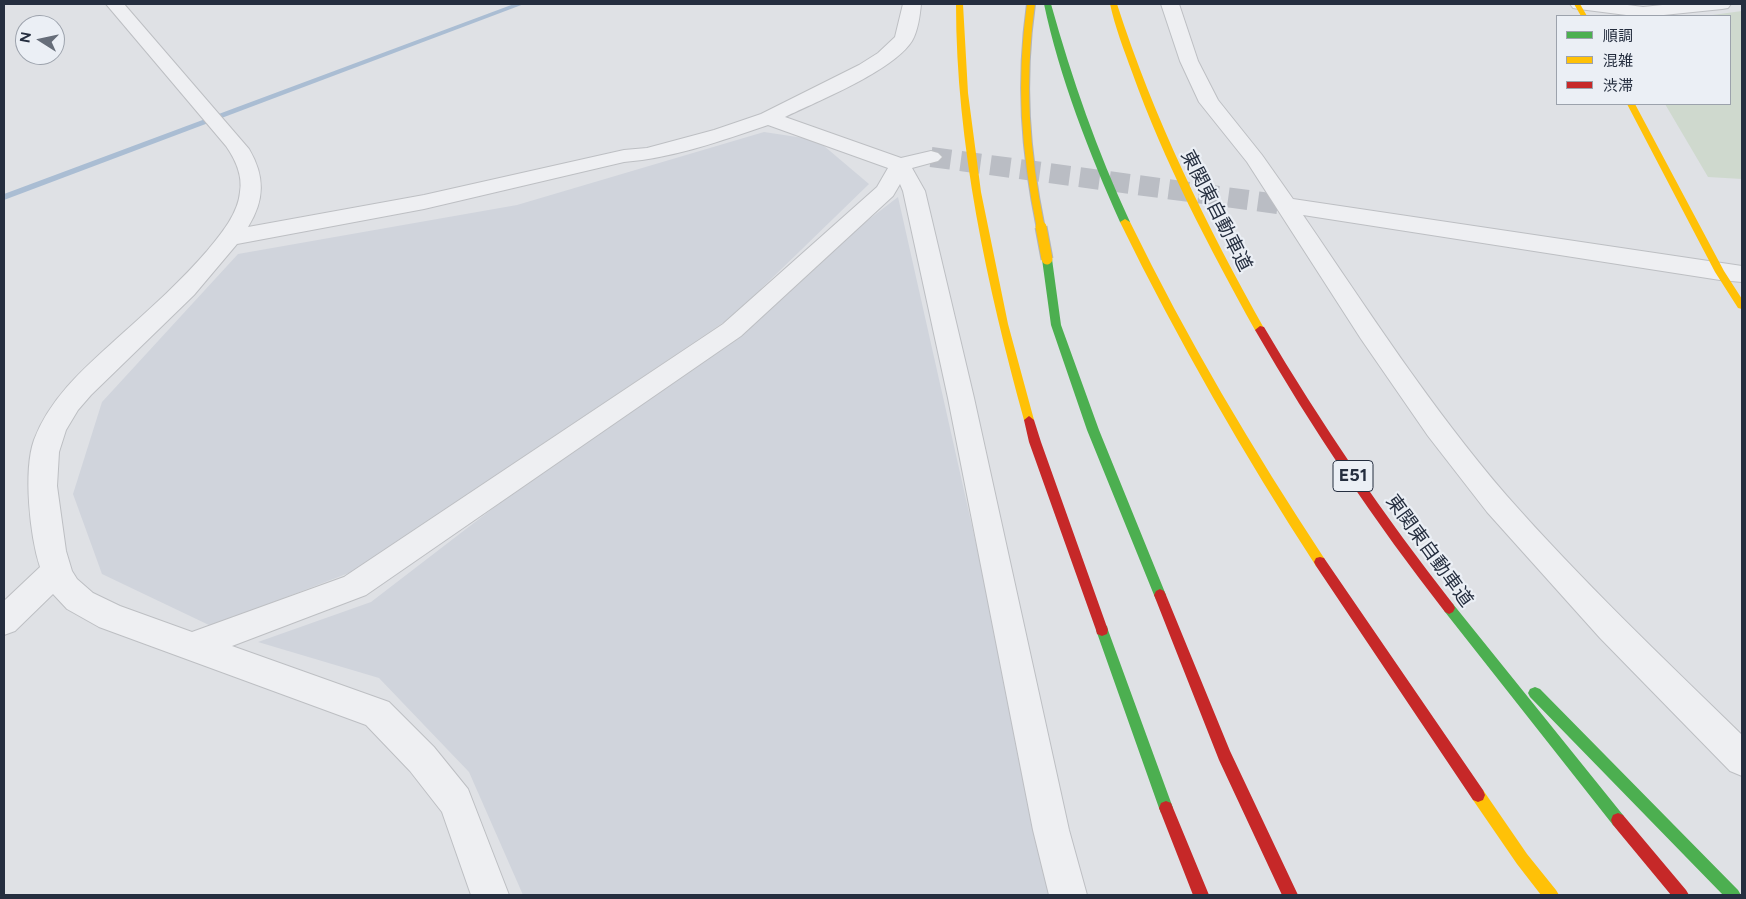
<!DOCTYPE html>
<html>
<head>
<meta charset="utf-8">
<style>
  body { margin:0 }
  #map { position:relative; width:1746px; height:899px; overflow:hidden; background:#dfe1e5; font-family:Figtree,"Noto Sans JP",sans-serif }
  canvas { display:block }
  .frame { position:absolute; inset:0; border:5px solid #252e3f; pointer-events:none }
  .legend { position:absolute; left:1556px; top:15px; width:175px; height:90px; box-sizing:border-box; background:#ebeff5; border:1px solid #9ca2ac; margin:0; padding:6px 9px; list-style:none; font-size:15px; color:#252e3f }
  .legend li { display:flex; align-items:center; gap:10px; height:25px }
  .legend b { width:25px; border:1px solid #9ca2ac }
  .north { position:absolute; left:15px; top:15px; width:50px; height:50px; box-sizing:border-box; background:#ebeff5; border:1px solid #9ca2ac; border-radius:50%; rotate:280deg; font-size:14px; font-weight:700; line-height:20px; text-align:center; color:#252e3f }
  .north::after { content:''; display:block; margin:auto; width:18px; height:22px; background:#666d79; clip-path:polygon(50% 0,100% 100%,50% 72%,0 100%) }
</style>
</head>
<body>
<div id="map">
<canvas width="1746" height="899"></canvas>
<div class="frame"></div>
<ul class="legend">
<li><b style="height:6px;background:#4caf50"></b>順調</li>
<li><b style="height:6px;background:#ffc107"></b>混雑</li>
<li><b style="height:6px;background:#c62828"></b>渋滞</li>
</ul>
<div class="north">N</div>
</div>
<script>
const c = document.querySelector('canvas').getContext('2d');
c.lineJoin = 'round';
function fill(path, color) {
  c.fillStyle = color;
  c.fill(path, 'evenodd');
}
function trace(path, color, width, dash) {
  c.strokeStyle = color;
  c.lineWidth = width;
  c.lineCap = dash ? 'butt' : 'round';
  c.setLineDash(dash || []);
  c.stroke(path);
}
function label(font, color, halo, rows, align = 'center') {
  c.font = font + ' Figtree,"Noto Sans JP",sans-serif';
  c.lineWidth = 4.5;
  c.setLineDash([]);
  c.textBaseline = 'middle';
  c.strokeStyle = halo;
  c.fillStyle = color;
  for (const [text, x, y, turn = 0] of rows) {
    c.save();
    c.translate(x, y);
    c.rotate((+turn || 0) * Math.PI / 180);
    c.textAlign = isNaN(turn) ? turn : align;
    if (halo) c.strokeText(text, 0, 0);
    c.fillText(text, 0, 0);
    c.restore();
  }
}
fill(new Path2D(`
  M764 132 817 140 869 184 733 316 354 571 211 626 102 574 73 494 102 402 238 254 517 205Z
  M898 197 1055 895H523L469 772 379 678 258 642 371 602Z`), '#d0d4dc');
fill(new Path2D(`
  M1742 11V179L1708 177 1665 104H1730V16H1705Z`), '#cfd9ce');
fill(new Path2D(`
  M514 4H524L4 200V194Z`), '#aabdd3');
trace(new Path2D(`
  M931 157 1285 205`), '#babdc4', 20, [20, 10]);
const street = new Path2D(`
  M106 4H124L249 149C265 176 265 200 248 227L424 195 624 150 647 148 714 130 761 114 859 65 878 53 895 37 903 4H921C920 15 918 31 912 41 893 71 818 101 785 117L901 158 931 151 938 153 942 157 938 161 912 168 925 191 974 398 1069 830 1087 895H1049L1033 830 948 398 903 191 900 184 893 196 741 336 366 595 232 646 389 702 434 747 468 789 509 895H471L442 812 410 771 366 725 99 627 67 609 53 594 15 631 4 635V601L40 567C30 536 23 471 34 440 51 395 89 364 123 333 152 307 182 280 207 251 221 234 238 214 240 192 243 175 235 159 226 146ZM768 125 888 168 877 187 723 324 344 577 192 632 120 606 93 593 77 579 72 571 66 551 57 486 59 452 66 430 78 410 91 395 194 295 237 244 424 209 624 162C673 158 721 141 768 125Z
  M1161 4H1179L1198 61 1218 100 1262 155 1293 199 1742 266V282L1720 280 1303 215C1368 310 1431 408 1507 496 1581 580 1662 657 1742 735V776L1730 771 1600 638 1487 512 1428 436 1361 339 1247 162 1199 102 1180 61Z
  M1570 4H1620L1643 7 1672 4H1731L1728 8 1722 9 1654 16H1634L1579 9 1573 8Z`);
trace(street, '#bdbfc3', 2);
fill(street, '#eeeff2');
fill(new Path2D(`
  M1044 4H1051C1072 79 1097 151 1130 222L1128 224 1125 225 1120 222C1090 155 1059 76 1044 4Z
  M1047 256 1052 259 1061 325 1099 430 1166 595 1164 599 1160 601 1156 599 1154 595 1087 430 1051 325 1042 259Z
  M1449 602 1453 604 1623 815 1625 820 1623 825 1618 827 1613 825 1445 612 1443 608 1445 604Z
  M1102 624 1107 626 1108 630 1173 808 1171 813 1166 815 1161 813 1159 808 1096 630 1097 626Z
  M1535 687 1540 689 1738 890 1741 895H1723L1530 697 1528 693 1530 689Z`), '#4caf50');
fill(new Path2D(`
  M956 4H963L968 93 981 192 1008 324 1034 420 1029 424 1024 420C987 285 956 144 956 4Z
  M1110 4H1117C1154 119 1206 225 1265 330L1264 333 1260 334 1255 330C1209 247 1164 162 1132 72 1124 50 1115 27 1110 4Z
  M1574 4H1580L1587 16H1581Z
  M1627 104H1635L1724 271 1742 299V309L1738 308 1715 272Z
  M1125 219 1130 222C1187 339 1253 450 1324 558L1326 562 1324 566 1320 567 1316 566C1244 455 1178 341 1120 222Z
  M1478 788 1483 790 1527 854 1556 890 1559 895H1541L1517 864 1473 800 1471 795 1473 790Z`), '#ffc107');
fill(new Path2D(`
  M1260 326 1264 327C1321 424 1384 516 1453 604L1455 608 1453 612 1449 614 1445 612C1375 522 1312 429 1255 330Z
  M1029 416 1034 420 1041 442 1108 630 1107 634 1102 636 1097 634 1096 630 1029 442 1024 420Z
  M1320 557 1324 558 1483 790 1485 795 1483 800 1478 802 1473 800 1316 566 1314 562 1316 558Z
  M1160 589 1164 591 1166 595 1230 751 1298 895H1282L1219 760 1154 595 1156 591Z
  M1166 801 1171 803 1209 895H1193L1159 808 1161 803Z
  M1618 813 1623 815 1686 890 1689 895H1671L1613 825 1611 820 1613 815Z`), '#c62828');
const slowBridgeFar1 = new Path2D(`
  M1031 4C1020 82 1025 151 1041 229`);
const slowBridge = new Path2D(`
  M1041 227 1047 259`);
trace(slowBridgeFar1, '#b1b4ba', 10, []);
trace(slowBridge, '#b1b4ba', 13, []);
trace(slowBridgeFar1, '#ffc107', 8);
trace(slowBridge, '#ffc107', 11);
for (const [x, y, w] of [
  [1353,476,40]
]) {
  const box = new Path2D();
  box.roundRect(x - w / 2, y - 15.5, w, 31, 4);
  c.fillStyle = '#ebeff5';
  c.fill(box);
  trace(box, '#252e3f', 1);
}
label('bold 18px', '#252e3f', null, [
  ["E51",1353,476]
]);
label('19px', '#252e3f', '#ebeff5', [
  ["東関東自動車道",1216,211,63],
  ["東関東自動車道",1429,551,54]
]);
</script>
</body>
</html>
